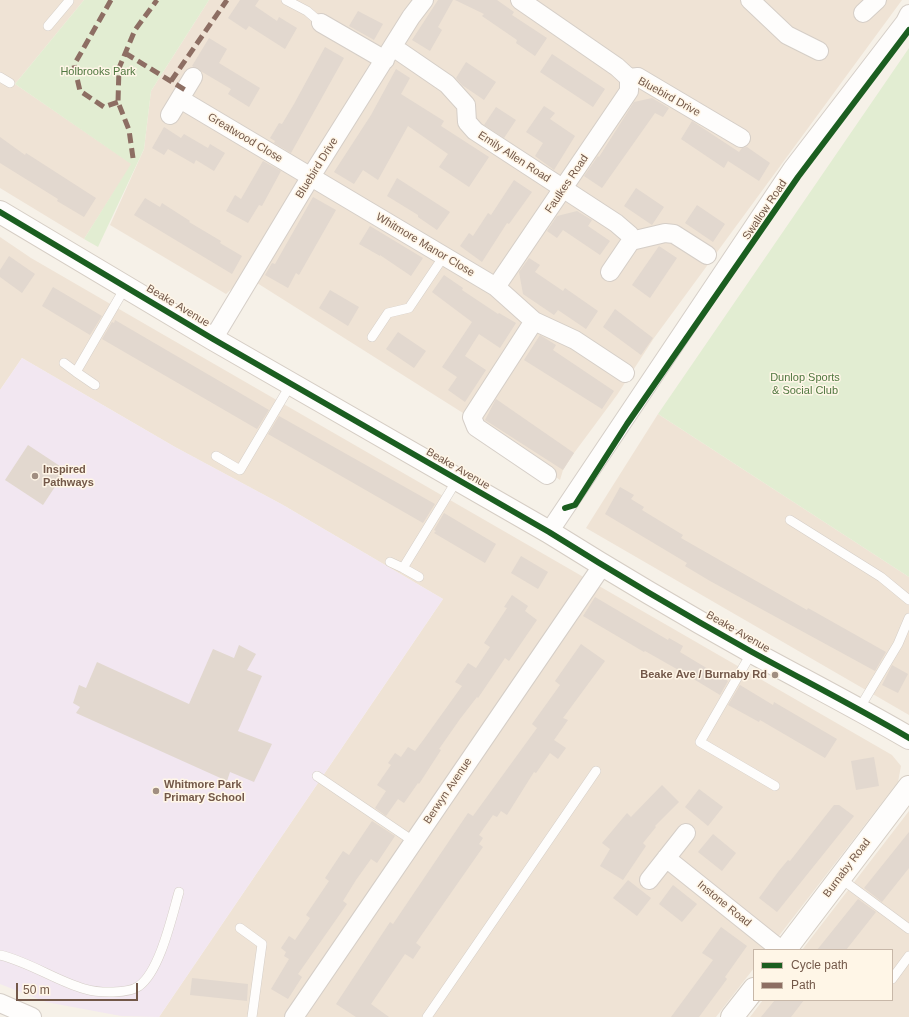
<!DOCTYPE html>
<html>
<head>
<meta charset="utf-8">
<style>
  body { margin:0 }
  #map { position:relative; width:909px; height:1017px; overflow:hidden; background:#f6f1e8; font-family:Arial,sans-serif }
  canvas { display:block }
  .legend { position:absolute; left:753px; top:949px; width:140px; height:52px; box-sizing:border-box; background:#fff6e7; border:1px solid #c7b7a8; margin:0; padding:5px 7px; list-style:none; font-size:12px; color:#735849 }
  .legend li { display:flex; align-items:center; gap:8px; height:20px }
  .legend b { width:20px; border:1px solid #c7b7a8 }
  .scale { position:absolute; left:16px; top:983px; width:122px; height:18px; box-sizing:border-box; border:2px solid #735849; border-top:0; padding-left:5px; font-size:12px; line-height:14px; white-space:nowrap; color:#735849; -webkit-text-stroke:3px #fff6e7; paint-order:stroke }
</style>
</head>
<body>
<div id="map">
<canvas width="909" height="1017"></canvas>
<ul class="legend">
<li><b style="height:5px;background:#1b5e20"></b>Cycle path</li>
<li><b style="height:5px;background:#8d6e63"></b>Path</li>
</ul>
<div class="scale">50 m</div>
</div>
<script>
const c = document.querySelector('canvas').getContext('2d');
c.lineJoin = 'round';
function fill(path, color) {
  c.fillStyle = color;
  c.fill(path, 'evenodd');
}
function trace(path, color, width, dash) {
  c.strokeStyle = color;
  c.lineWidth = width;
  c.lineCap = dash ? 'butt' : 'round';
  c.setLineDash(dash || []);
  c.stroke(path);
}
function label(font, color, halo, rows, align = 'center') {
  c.font = font + ' Arial,sans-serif';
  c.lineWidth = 3;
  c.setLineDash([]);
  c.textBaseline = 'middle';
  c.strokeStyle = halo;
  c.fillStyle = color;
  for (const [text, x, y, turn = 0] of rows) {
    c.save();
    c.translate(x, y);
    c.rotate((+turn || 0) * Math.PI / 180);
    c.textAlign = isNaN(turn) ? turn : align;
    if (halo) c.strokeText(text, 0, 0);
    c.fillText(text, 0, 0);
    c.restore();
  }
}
fill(new Path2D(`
  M0 0H84L15 84 132 164 84 239 0 188Z
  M209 0H902L654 338 617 395 574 453 563 470 560 480 463 413 246 276 226 294 110 225 144 149 151 91Z
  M0 237 31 258 157 331 892 755 901 766 898 782 768 950H754V968L716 1017H159L443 599 283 505 175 447 22 358 0 390Z
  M658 414 909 577V715L586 528Z
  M909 811V1017H750L763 1000H892V950H802Z`), '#efe3d5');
fill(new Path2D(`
  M22 358 175 447 283 505 443 599 159 1017 121 1016 46 1002 0 984V390Z`), '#f2e7f1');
fill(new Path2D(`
  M84 0H209L151 91 144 149 98 247 84 239 131 164 15 84Z
  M909 48V577L658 414Z`), '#e2edd2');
fill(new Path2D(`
  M240 0H259L255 6 277 21 279 17 297 28 285 49 249 26 246 30 228 18Z
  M438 0H453L438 27 442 30 430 51 412 40Z
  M455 0H497L514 12 512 15 547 38 535 56 516 43 517 40 482 16 484 14Z
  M358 11 383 24 374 40 349 26Z
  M209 38 227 49 219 63 260 88 249 107 228 94 231 89 192 66Z
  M325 47 344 58 291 153 274 143 275 141 270 138 279 123 282 124 294 104Z
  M552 54 605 89 593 107 540 72Z
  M466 62 496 82 484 100 462 85 456 78Z
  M396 69 410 78 401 94 444 121 441 126 489 157 469 187 439 167 448 154 408 126 378 180 363 170 354 184 334 172 371 115Z
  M652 98 669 108 663 117 655 113 602 188 584 176 598 156 599 157 634 102Z
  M544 106 555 113 550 119 575 136 554 170 535 156 543 143 526 132Z
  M496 107 516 120 504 138 484 125Z
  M692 121 739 152 742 148 747 147 770 163 759 181 728 161 724 168 681 139Z
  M164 127 181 138 184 134 208 148 210 144 225 153 214 171 196 160 194 164 168 149 164 155 152 148Z
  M0 137 25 155 26 153 96 198 84 217 57 201 58 199 0 163Z
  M263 161 281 171 262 206 259 205 248 223 226 211 235 195 241 199Z
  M397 178 450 212 437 230 418 217V215L387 196Z
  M514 180 532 192 509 224 507 223 482 262 460 246 469 233 473 236 488 213 491 215Z
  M636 188 664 207 652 225 624 206Z
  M313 197 336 210 299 275 296 273 288 288 265 275 272 263 275 264Z
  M145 198 160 207 162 203 190 221 189 222 221 241 220 243 242 256 232 274 134 215Z
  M697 205 725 224 713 242 685 223Z
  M577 211 592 220 588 226 610 241 600 255 563 230 557 238 547 231 557 216Z
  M370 226 423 258 411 276 380 255V256L359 244Z
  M659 246 677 258 650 298 632 285Z
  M9 256 35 274 22 293 0 277V270Z
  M529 258 540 265 535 272 563 291 565 288 598 311 586 329 558 310 554 315 523 294 519 272Z
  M444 275 463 288 462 290 498 314 499 313 516 323 500 348 479 334 465 356 486 370 465 402 448 390 457 377 442 367 472 322 432 292Z
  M53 287 102 316 90 335 42 306Z
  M330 290 359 307 348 326 319 308Z
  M615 309 653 338 641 355 603 327Z
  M115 320 269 410 257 429 102 339 112 322 114 323Z
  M398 332 426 351 414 368 386 349Z
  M540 335 556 345 553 350 614 391 602 409 524 360Z
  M496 399 574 453 563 470 485 420Z
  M279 416 435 504 423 523 268 434Z
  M28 445 66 470 43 505 5 480Z
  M620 487 634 495 631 499 644 507 642 510 683 535 681 538 807 610 808 608 886 652 875 671 710 581 685 566 687 563 605 514Z
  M444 513 496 544 485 563 434 533 436 531 434 530Z
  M521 556 548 572 538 589 511 573Z
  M512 595 528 606 525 611 537 620 509 661 505 658 478 698 477 697 460 719 439 749 441 750 419 784 418 783 404 803 398 799 386 816 375 808 386 791 377 785 391 765 388 763 395 753 401 757 408 747 415 751 424 739 462 686 455 682 468 663 476 668 490 647 484 643 507 608 504 607Z
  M595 597 668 640 669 638 683 646 680 652 728 681 720 695 682 672 645 651 644 652 583 616Z
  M581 644 605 661 563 718 568 720 554 740 566 748 558 759 550 753 536 773 534 772 507 815 501 811 497 817 493 815 479 835 483 838 479 844 483 847 416 943 421 947 413 959 405 954 371 1004 389 1017H356L336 1004 390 922 393 924 468 813 473 816 537 728 532 724 560 685 555 681Z
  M239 645 256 654 247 670 262 676 238 731 272 744 254 782 230 772 227 781 76 713 80 707 73 703 79 685 86 688 97 662 189 704 213 649 234 658Z
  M892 665 908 674 898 693 882 685Z
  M740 685 773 705 774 702 837 739 825 758 760 720 759 722 728 705Z
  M874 757 879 786 856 790 851 761Z
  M662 785 679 802 655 826 656 827 643 843 646 846 623 880 600 866 610 849 602 843 627 813 631 817Z
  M699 789 723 807 708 826 685 807Z
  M834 805H839L854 816 777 912 759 898 778 872 788 860 790 861Z
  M372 821 395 836 377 863 371 859 356 880 343 901 347 904 298 974 302 977 288 999 271 989 289 959 284 956 286 952 281 948 289 936 295 940 310 918 306 915 329 881 325 878 343 851 349 855Z
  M909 832V868L882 902 864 888Z
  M713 834 736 853 722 871 698 852Z
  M628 880 651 898 637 916 613 898Z
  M673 885 697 904 682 922 659 904Z
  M858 899 876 912 846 950H817Z
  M721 927 747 946 725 977 727 979 699 1017H671L713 960 702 953Z
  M192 978 248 984 247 1001 190 995Z
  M775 1000H804L791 1017H761Z`), '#e2d8cf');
const lane = new Path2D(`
  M286 0 307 11 321 23
  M48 26 69 1
  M0 77 10 83
  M372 337 388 313 409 308 444 256
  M64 363 76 372
  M95 385 76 372 126 286
  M216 456 240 470 291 384
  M790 520 881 577 909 600
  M390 562 403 568
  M419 577 403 568 457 480
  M752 652 700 742 775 786
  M859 709 898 644 909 618
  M317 776 413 841
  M840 878 909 929
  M240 928 262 944 252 1017
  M0 955C30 962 56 981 85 989 98 993 129 994 139 986 160 971 172 916 179 892
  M892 979 909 956
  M427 1017 596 771`);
const street = new Path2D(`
  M520 0 617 67 629 78 638 77 741 138
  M750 0 787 35 819 51
  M863 13 877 0
  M321 23 385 60
  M393 47 447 84 466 105 467 122 475 131 616 223 630 235 631 241
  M180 99 496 287 534 321 575 340 625 373
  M170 115 193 77
  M610 272 631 241 665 233 674 234 707 255
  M496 287 629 91V78
  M534 321 472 417 476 427 547 475
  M213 339 310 178 411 17 424 0
  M549 532 792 169 905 22 909 14
  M666 858 781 950
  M649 880 686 833
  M0 1003 32 1017
  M294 1017 602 566`);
const secondary = new Path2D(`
  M0 212 213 339 549 532C616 574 684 614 752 652 805 681 858 708 909 738
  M785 950 909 787
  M732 1017 754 989`);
trace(lane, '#d5cec7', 10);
trace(street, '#d5cec7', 20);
trace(secondary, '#d5cdc4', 24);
trace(lane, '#fefdfc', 9);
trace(street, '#fefdfc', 18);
trace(secondary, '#fefdfc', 22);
trace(new Path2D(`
  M111 0 74 65 80 91 104 107 118 102
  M125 53 185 90
  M171 81 227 0
  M133 158 129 130 118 102 119 68 135 30 157 0`), '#8d6e63', 5, [10, 5]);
trace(new Path2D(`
  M0 212 213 339 549 532C616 574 684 614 752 652 805 681 858 708 909 738
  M565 508 575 505 627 424 798 177 909 30`), '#1b5e20', 6);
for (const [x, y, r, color] of [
  [35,476,4,"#a18e81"],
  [775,675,4,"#a18e81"],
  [156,791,4,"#a18e81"]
]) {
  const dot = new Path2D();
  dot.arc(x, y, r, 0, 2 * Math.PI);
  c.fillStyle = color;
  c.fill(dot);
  trace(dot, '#fff6e7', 1.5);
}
label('11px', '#517841', '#fff6e7', [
  ["Holbrooks Park",98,72],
  ["Dunlop Sports",805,378],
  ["& Social Club",805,391]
]);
label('11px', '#735849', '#fff6e7', [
  ["Bluebird Drive",669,97,29],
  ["Greatwood Close",245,138,31],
  ["Emily Allen Road",514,157,33],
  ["Bluebird Drive",317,168,-58],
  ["Faulkes Road",567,184,-56],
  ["Swallow Road",765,210,-56],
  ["Whitmore Manor Close",425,245,31],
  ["Beake Avenue",178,306,31],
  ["Beake Avenue",458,469,30],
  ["Beake Avenue",738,632,30],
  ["Berwyn Avenue",448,791,-56],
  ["Burnaby Road",847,868,-53],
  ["Instone Road",724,904,39]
]);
label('bold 11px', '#735849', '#fff6e7', [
  ["Inspired",43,470],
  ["Pathways",43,483],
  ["Beake Ave / Burnaby Rd",767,675,"right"],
  ["Whitmore Park",164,785],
  ["Primary School",164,798]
], 'left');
</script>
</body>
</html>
